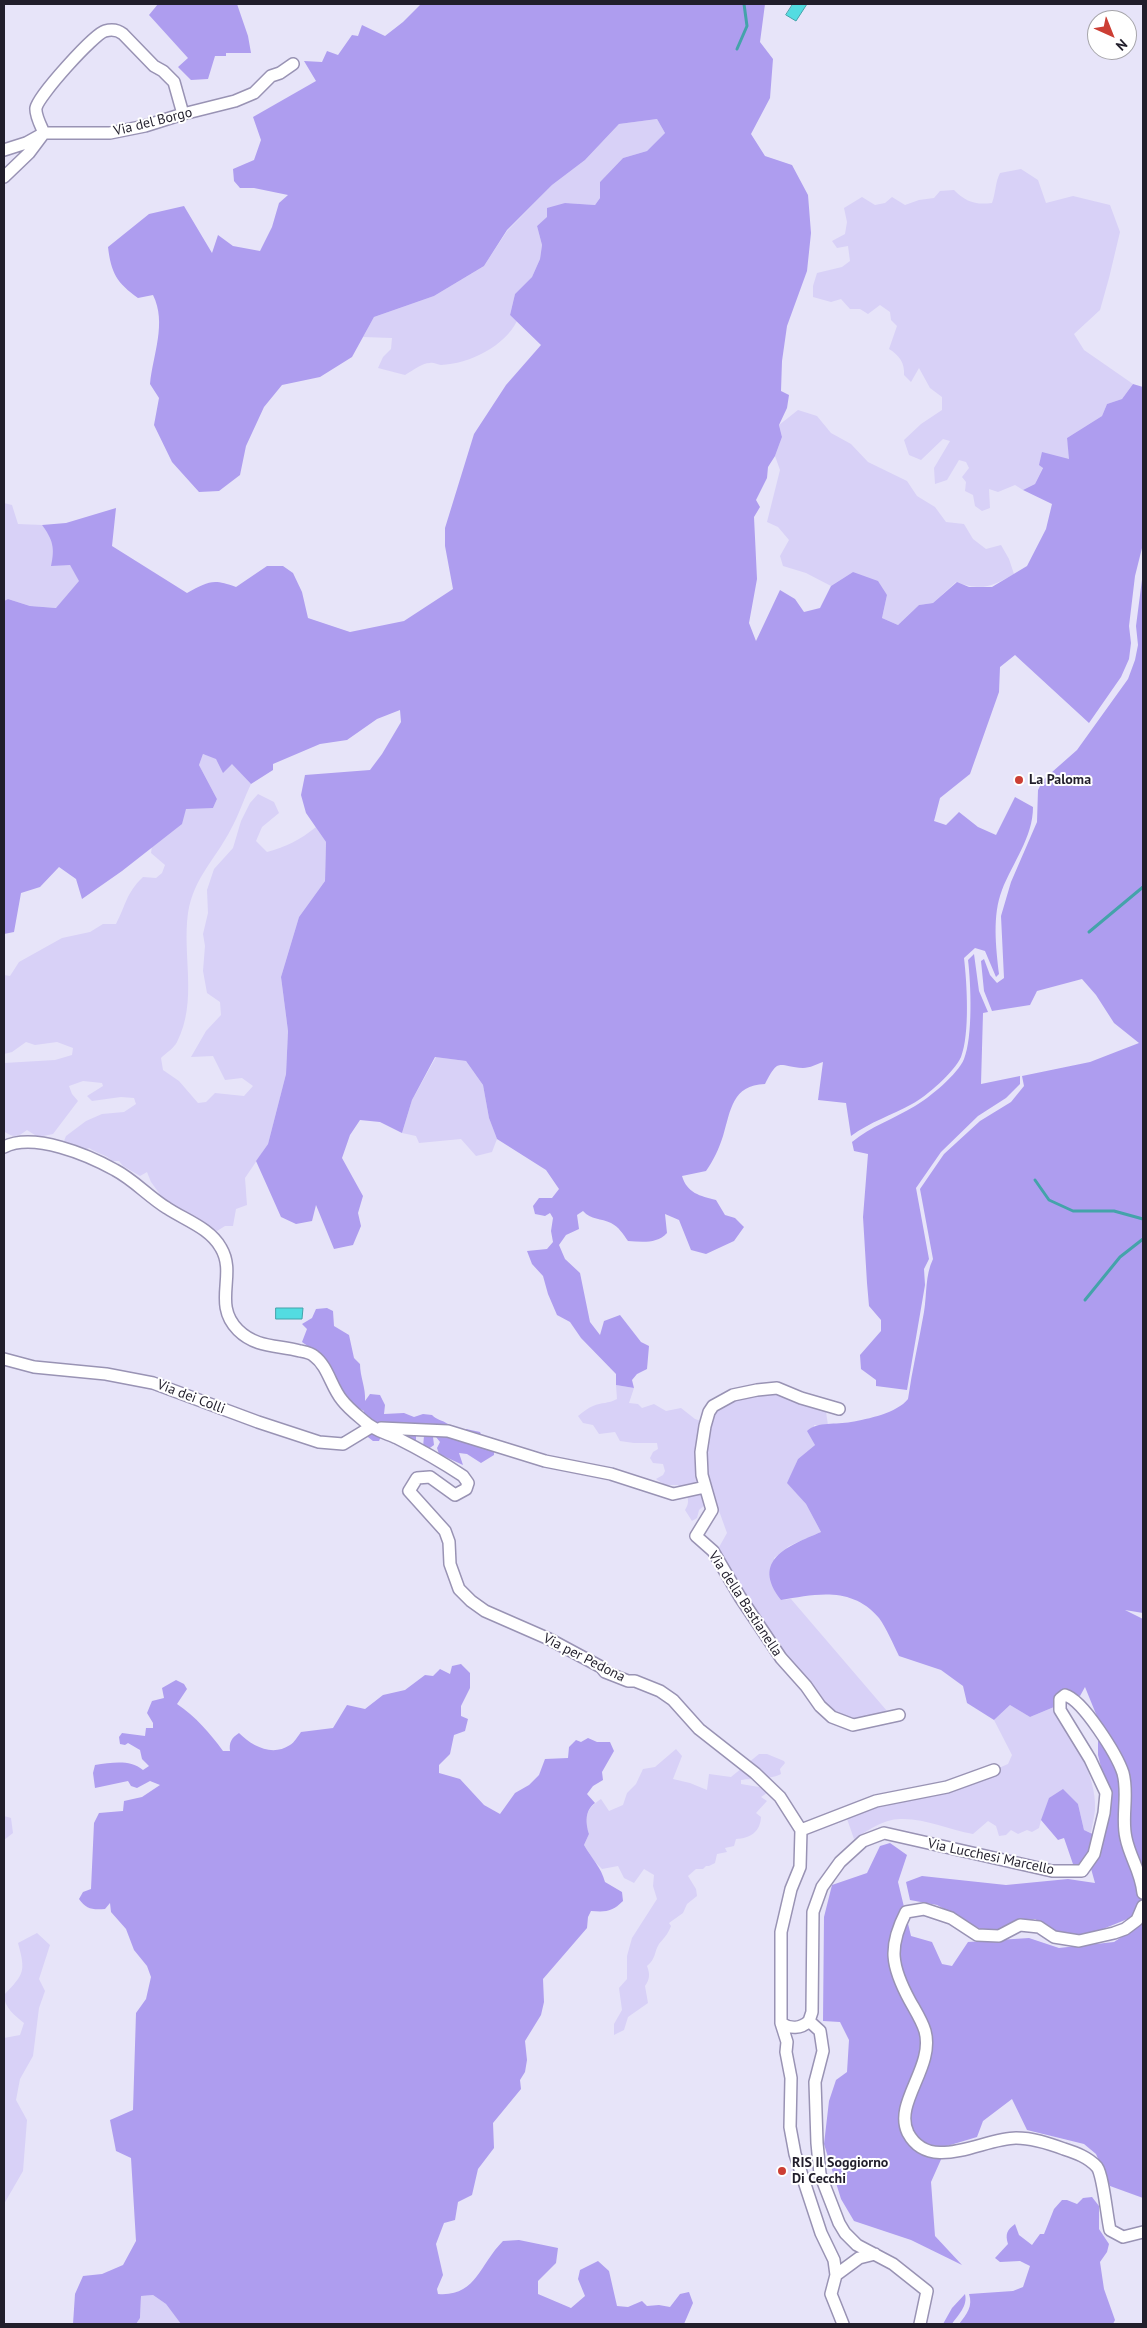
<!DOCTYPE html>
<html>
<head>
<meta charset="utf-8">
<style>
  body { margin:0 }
  #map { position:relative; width:1147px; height:2328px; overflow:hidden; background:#e7e4f9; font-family:"PT Sans",sans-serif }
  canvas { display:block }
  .frame { position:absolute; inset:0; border:5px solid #211e2b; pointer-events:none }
  .north { position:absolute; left:1087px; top:10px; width:50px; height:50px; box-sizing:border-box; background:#fff; border:1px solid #a6a5aa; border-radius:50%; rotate:136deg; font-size:14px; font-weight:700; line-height:20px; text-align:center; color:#211e2b }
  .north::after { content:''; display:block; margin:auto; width:18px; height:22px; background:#cc3e34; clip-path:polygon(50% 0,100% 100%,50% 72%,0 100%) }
</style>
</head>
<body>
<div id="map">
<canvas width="1147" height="2328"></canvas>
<div class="frame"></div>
<div class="north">N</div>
</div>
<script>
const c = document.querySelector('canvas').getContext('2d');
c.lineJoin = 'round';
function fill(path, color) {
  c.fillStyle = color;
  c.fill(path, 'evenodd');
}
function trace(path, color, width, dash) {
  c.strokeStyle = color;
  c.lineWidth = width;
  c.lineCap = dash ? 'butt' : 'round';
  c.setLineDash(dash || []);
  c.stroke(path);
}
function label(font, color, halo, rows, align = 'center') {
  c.font = font + ' "PT Sans",sans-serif';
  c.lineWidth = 4;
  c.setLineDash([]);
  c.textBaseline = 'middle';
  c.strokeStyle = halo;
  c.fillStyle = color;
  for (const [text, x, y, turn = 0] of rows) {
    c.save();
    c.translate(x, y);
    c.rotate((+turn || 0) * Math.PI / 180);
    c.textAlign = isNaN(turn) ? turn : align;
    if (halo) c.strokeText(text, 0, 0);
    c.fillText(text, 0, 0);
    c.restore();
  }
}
fill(new Path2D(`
  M657 119 665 133 647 151 623 158 600 182V198L595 205 565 203 537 226 542 245 540 259 532 277 515 294 510 315 517 321C505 346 469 364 441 365 438 365 433 362 430 363 422 363 412 371 405 375L378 368 383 357 391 349 392 338 363 337 374 317 434 296 484 266 507 231 552 185 585 160 619 124Z
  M1021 169 1038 180 1046 203 1073 196 1110 205 1120 232 1109 278 1100 310 1074 334 1084 350 1133 384 1122 399 1107 404 1102 416 1067 438 1070 459 1043 467 1035 484 1023 490 1015 485 998 492 989 489 990 508 982 511 975 506 973 495 965 491 966 482 962 477 969 468 966 462 959 460 947 480 935 484 934 468 950 441 943 439 921 460 909 455 904 440 921 424 942 410V397L930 388 919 368 911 382 904 375C905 363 899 355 889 349L897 326 891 320 890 312 880 305 868 314 860 309H850L841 299 831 302 813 297V286L817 273 842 267 850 261 848 246 837 248 832 241 845 234 847 222 844 208 862 197 875 205 885 203 892 197 905 205 919 200 934 198 940 191 954 190C966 202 975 205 992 203 996 192 995 183 1000 173Z
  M798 410 817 416 831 433 851 444 868 462 907 481 917 496 935 507 946 522 964 524 973 539 986 549 1001 545 1009 559 1014 574C991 587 982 591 956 582L933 603 919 605 898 625 882 618 887 595 853 572 831 586 806 573 783 566 780 556 789 540 778 527 767 522 780 470 775 456 782 437 779 425Z
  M4 503 12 505 18 524 42 525 53 540 54 554 70 565 80 581 57 608 30 606 8 599 4 601Z
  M203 754 232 763 251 784C244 798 239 815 231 829 215 860 194 877 188 913 182 956 198 1001 177 1042 174 1048 166 1053 161 1058L163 1070 179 1081 198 1103 206 1102 215 1093 244 1096 253 1086 242 1078 225 1080 213 1056 191 1057 206 1031 221 1015 220 1002 207 993 203 971 205 946 203 934 208 913 207 890 214 869 233 848 241 821 250 803 258 794 274 802 279 813 262 827 256 841 267 852C286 847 300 840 316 827L326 842 325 881 299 917 281 977 288 1031 286 1074 268 1144 245 1178 247 1205 236 1209 233 1226H225L217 1231 167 1204 151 1182 147 1172 140 1176 123 1166 119 1161H112C106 1154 98 1154 89 1148L85 1150 77 1145H68L64 1141 66 1136 86 1121 102 1114 124 1112 136 1104 134 1098 121 1097 92 1101 87 1096 103 1086 102 1083 83 1081 69 1086 72 1094 78 1101 53 1134 38 1137 27 1130C18 1137 14 1138 5 1132L4 1134V1063L55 1060 72 1055 73 1048 57 1042 35 1045 26 1042 12 1052 4 1054V975L10 976 19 962 62 938 90 932 103 924H116C126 905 126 893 143 877L156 878 162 873 165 865 151 853 152 846 166 835 186 808H213L217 799 199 765Z
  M436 1057 466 1061 483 1085 489 1118 497 1139 492 1152 476 1156 461 1139 419 1143 416 1136 402 1133 412 1100Z
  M616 1385 634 1388 629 1403 638 1404 642 1408 654 1404 666 1411 681 1408 695 1419 701 1421 706 1504 699 1510 697 1518 692 1521 685 1510C692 1499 686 1494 678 1485H665L656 1479 663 1475 665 1471 663 1464 653 1463 650 1458 653 1452 658 1449 657 1443H634L620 1441 615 1432 599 1434 593 1425 583 1423 578 1416C583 1412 588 1408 593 1406 602 1402 608 1404 617 1399Z
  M783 1392 826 1412 828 1425H814L815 1445 798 1459 788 1483 806 1504 821 1532 789 1546 774 1558 781 1600 791 1599 887 1711 880 1716 852 1721 822 1705 773 1640 718 1549 727 1533 706 1475 705 1454 714 1408 732 1398Z
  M1010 1705 1030 1717 1054 1707C1071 1738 1097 1773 1095 1810 1094 1818 1092 1826 1091 1833L1084 1830 1078 1804 1041 1820 1039 1828 1032 1832 1027 1830 1018 1834 1011 1830 1006 1835 999 1836 996 1826 988 1821 973 1834C949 1830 925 1818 900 1819 884 1819 867 1831 854 1839L845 1813 994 1770 1008 1764 1012 1755 994 1720Z
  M676 1749 682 1756 673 1779 690 1783 707 1790 709 1774 731 1777 759 1754H767L784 1761 785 1763 780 1769 781 1774C774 1779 752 1778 741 1780V1784L765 1788 767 1793 761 1797 767 1801 756 1813 761 1817C760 1832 751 1838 736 1839L734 1846 725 1848 727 1852 717 1854 715 1863 709 1866H706L703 1869H696L688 1876 696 1889 697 1896 687 1904 683 1913 669 1923 671 1926C668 1934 664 1938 659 1944 654 1952 656 1959 647 1966 650 1974 650 1979 645 1986L648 2003 628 2017 624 2030 614 2035V2024L622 2010 619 1988 627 1979V1956L632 1938 657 1899 653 1886 654 1875 644 1869 634 1883 624 1878 618 1866 602 1869 594 1861 584 1845 589 1834C584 1817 586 1809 601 1799L609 1811 623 1805 627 1793 636 1784 643 1769 655 1767Z
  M4 1816 11 1818 13 1833 4 1840Z
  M37 1933 50 1945 39 1979 45 1991 39 2008 33 2056 20 2079 16 2100 27 2120 23 2171 4 2204V2038L20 2035 24 2023C15 2016 4 2007 4 1995 24 1974 26 1972 18 1943Z
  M153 2295 166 2304 181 2324H136L140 2318 141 2296Z`), '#d8d1f7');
fill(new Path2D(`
  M158 4H237L248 36 251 53H226V56H215L208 79 191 80 178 67 188 58 149 15Z
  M421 4H765L760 42 773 59 770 98 751 134 765 156 792 165 808 195 811 233 807 271 787 326 782 361 781 391 789 395 787 408 779 425 782 437 775 456 768 467 767 478 756 500 760 507 754 517 757 579 749 623 756 641 780 590 795 599 804 612 820 608 831 586 853 572 878 581 887 595 882 618 898 625 919 605 933 603 957 582 969 587H992L1027 566 1046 529 1052 504 1023 490 1035 484 1043 468 1039 465 1042 452 1069 459 1067 438 1102 416 1107 404 1122 399 1133 384 1143 387V544L1135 576 1129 626 1131 643 1129 659 1121 677 1089 723 1015 655 1000 667 999 692 970 774 940 798 934 821 946 825 959 812 978 827 996 835 1015 797 1033 807C1033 837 1013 862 1002 890 992 916 996 947 999 974L996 977 985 951 975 948 964 958C967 983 970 1034 961 1057 955 1071 926 1097 912 1104 892 1115 870 1122 851 1136L846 1103 818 1100 823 1062C817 1064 810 1068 803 1068 777 1066 779 1057 765 1084 732 1085 731 1110 723 1136 719 1149 713 1161 706 1171L682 1176C687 1193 700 1196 716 1200L725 1215 735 1218 744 1227 734 1241 706 1254 691 1250 679 1220 665 1214 667 1233C657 1244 642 1242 628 1241 623 1234 619 1227 611 1223 601 1218 591 1220 583 1211L577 1215 579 1229 566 1235 559 1245 565 1259 580 1273 590 1322 600 1335 604 1321 620 1315 641 1342 649 1346 647 1369 637 1374 632 1380 634 1388 616 1385V1374L581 1338 570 1322 557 1315 548 1294 543 1276 532 1264 527 1251 547 1249 553 1242 551 1231 553 1218 550 1213 545 1216 535 1214 533 1206 539 1198H552L559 1189 546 1170 497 1139 489 1118 483 1085 466 1061 435 1057 412 1100 402 1133 380 1122 360 1120 350 1135 342 1158 363 1196 358 1213 361 1226 353 1245 334 1249 316 1205 312 1221 296 1224 281 1217 256 1161 268 1144 286 1074 288 1031 281 977 299 917 325 881 326 842 306 813 301 795 305 775 370 770 382 754 401 722 400 710 377 719 347 740 320 744 273 764V770L251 784 232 764 223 773 216 759 203 754 199 765 217 799 213 808 186 809 182 824 122 871 82 899 76 879 59 867 40 887 21 893 14 932 4 934V601L8 599 30 606 56 608 79 581 70 565 51 566C55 548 53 540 42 525L66 523 116 508 112 546 187 593C208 582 212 578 236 587L267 566H283L293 573 302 592 308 618 350 632 404 621 453 589 445 546V528L474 434 506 385 541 345 510 315 515 294 532 277 540 259 542 245 537 226 547 217V208L565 203 595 205 600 198V182L623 158 647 151 665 133 657 119 619 124 585 160 552 185 507 230 484 266 434 296 374 317 352 357 320 377 282 385 264 407 246 446 240 475 219 491 199 492 172 462 154 425 159 398 150 384C153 354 167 323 153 295L138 298C117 283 111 273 108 247L149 214 184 206 212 253 218 235 233 246 260 251 272 227 279 203 288 195 254 188H240L234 181 233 169 254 160 261 140 253 117 316 81 304 61 322 62 327 51 338 55 352 35 358 36 362 25 385 36 403 22Z
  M1143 572V1613L1125 1610 1143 1619V2198L1110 2186 1096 2154 1084 2144 1027 2130 1012 2099 983 2121 977 2137 947 2146 931 2182 935 2236 962 2265 911 2240 854 2221 841 2199 824 2144 829 2101 836 2080 847 2072 849 2040 840 2022 823 2021 824 1917 832 1885 867 1873 880 1846 890 1843 907 1855 898 1882 911 1936 932 1942 942 1964 952 1966 968 1942 1029 1938 1059 1948 1114 1942 1143 1923 1135 1916 1083 1937 1060 1934 1035 1919 995 1932 984 1931 937 1905 910 1900 906 1882 922 1876 1006 1885 1068 1879 1095 1883 1090 1865 1074 1867 1064 1838 1058 1840 1041 1820 1049 1798 1063 1789 1078 1804 1084 1830 1099 1837 1110 1804 1098 1755V1719L1085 1687 1080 1696 1061 1692 1054 1707 1030 1717 1010 1705 994 1720 967 1703 963 1686 941 1670 899 1656C893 1644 887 1629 879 1618 852 1586 816 1594 781 1600 750 1560 788 1546 821 1532L806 1504 787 1483 798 1459 815 1445 807 1431C818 1421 836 1425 851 1422 868 1419 897 1413 908 1399 912 1370 919 1341 924 1312 927 1295 925 1275 933 1259L920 1189 944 1154 980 1121 1011 1102 1024 1086 1022 1076 1090 1062 1139 1043 1114 1023 1096 995 1082 979 1037 991 1030 1005 992 1011 984 991 981 961 984 959 990 975 997 983 1004 978 1001 916 1011 882 1037 822 1038 790 1043 780 1077 750 1128 679 1135 660 1138 645 1136 626Z
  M974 954 979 991 988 1012 983 1013 981 1084 1020 1076V1084L1006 1098 978 1116 941 1152 916 1188 929 1259 924 1269 925 1285 907 1390 876 1386V1380L861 1369 860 1355 881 1331V1320L869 1306 867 1283 863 1217 868 1154 854 1151 852 1142C871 1126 894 1119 915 1106 929 1098 958 1074 964 1059 973 1037 971 984 968 960Z
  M327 1308 333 1311 334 1326 349 1335 354 1358 360 1364C360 1377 366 1388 365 1401L370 1394 380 1395 385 1405 384 1414 404 1413 414 1417 423 1414 432 1415C437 1420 442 1420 448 1424 455 1428 460 1433 465 1439L466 1429 480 1432 484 1442 494 1450V1455L481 1463 467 1454 459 1453 463 1465 439 1454 437 1448 440 1442 436 1437H433L434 1445 427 1450 423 1447 424 1436 416 1433V1444L406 1440V1436L383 1432 379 1441H373L364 1434V1411C337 1399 335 1375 313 1363L316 1352 302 1342 307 1329 302 1324 312 1318 316 1309Z
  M461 1664 470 1673V1688L461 1706V1716L468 1719 465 1731 454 1735 450 1754 439 1765V1773L460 1779 484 1805 500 1814 515 1793 529 1785 539 1775 545 1759 568 1758 569 1747 576 1740 581 1742 588 1738 597 1742H610L614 1751 602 1772 603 1780 593 1786 587 1794 595 1803C584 1811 586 1824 589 1834L584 1845C592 1859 601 1867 605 1882L622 1892 623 1901C612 1912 606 1912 591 1911L588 1917 587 1928 543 1979 544 2002 541 2015 525 2041 527 2060 525 2072 520 2080 521 2089 493 2123 494 2148 478 2169 472 2195 458 2202 455 2220 444 2223 436 2244 443 2275 437 2289 438 2294C476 2297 479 2265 503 2241L519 2240 558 2248 556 2263 538 2281V2294L571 2308 585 2296 578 2279 580 2270 598 2261 609 2271 617 2306 628 2307 642 2301 647 2306 659 2305 670 2307 680 2294 689 2292 693 2303 684 2324H181L166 2304 153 2295 141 2296 140 2318 136 2324H73L75 2294 83 2276 102 2274 123 2265 136 2241 131 2158 116 2151 110 2120 133 2110 136 2013 146 1999 151 1977 147 1966 134 1950 126 1929 111 1912 110 1903 105 1909C92 1910 86 1909 79 1899L83 1892 91 1889 94 1823 99 1813 123 1811 124 1801 142 1797 160 1785 150 1781 137 1788 131 1786 128 1781 95 1788 93 1773 95 1765C112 1763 129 1759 143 1770L149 1766 142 1759 140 1750 128 1743 125 1745 120 1744 119 1737 122 1733 145 1736 146 1728H153V1723L147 1713 152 1701 164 1698 162 1688 176 1680 184 1684 187 1689 177 1704C196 1717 210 1733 223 1751H230C229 1743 231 1738 239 1733 252 1746 272 1757 290 1745 294 1743 298 1736 301 1732L333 1728 347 1705 365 1709 383 1695 405 1690 425 1675 433 1676 440 1669 450 1674 452 1666Z
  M1092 2197 1099 2206V2229L1109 2244 1107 2252 1100 2262 1104 2289 1115 2320 1113 2324H959C967 2314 973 2306 969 2294L1013 2291 1023 2287 1030 2266 1020 2261 1000 2262 995 2258 1008 2244C1005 2234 1007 2230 1015 2224L1019 2235 1032 2245 1040 2234H1044L1054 2209 1062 2200H1067L1077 2204 1083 2198Z
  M965 2294C968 2306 958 2315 952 2324H943L952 2308Z`), '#ae9def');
const water = new Path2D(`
  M793 4H807L796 21 786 15Z
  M276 1308H303L302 1319H276Z`);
fill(water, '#53dce1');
trace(water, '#44a3aa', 1);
trace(new Path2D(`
  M737 49 747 26 744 4
  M1089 932 1143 887
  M1035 1180 1049 1200 1073 1211H1114L1143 1219
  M1085 1300 1120 1257 1143 1239`), '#44a3aa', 3);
const minor = new Path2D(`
  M4 150 26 143 44 133H110L145 126 183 114 235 101 254 93 271 76 280 73 293 64
  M4 177 29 153 44 133C41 126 35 115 36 108 38 96 94 34 105 31 112 29 118 30 123 34L154 66 163 71 174 82 183 114
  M4 1147C34 1132 88 1155 115 1170 134 1180 149 1197 167 1208 185 1220 210 1228 221 1248 237 1275 212 1304 238 1330 256 1348 278 1345 300 1351 305 1352 311 1353 314 1356 328 1366 331 1387 342 1400 348 1408 357 1415 364 1421 373 1430 386 1433 397 1438 419 1449 442 1462 463 1476L468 1483 466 1489 455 1495 430 1477 417 1478 409 1491 445 1531 449 1542 450 1564 459 1589 471 1601 485 1611 549 1639 601 1667 605 1672 628 1681H635L660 1691 673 1700 699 1729 755 1773 780 1797 801 1830 800 1867 791 1889 781 1932V2023L787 2042 786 2052 791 2078 790 2127 795 2154 821 2233 834 2260 836 2275
  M4 1359 34 1367 106 1374 153 1383 258 1422 319 1442 343 1444 371 1427
  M839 1409 801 1398 777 1388 757 1390 733 1395 713 1406 709 1412 705 1426 701 1452 702 1475 712 1510 696 1536 713 1551 740 1597 781 1658 806 1686 820 1706 832 1717 853 1725 899 1715
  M381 1428 448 1431 545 1461 611 1474 673 1494 705 1487
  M801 1830 876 1801 947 1787 994 1770
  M1143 1906 1137 1920 1125 1929 1114 1933 1079 1941 1054 1937 1039 1927 1020 1925 999 1936 977 1935 951 1918 924 1909 906 1912C888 1947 891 1966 910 2001 915 2010 922 2021 925 2031 935 2067 893 2103 908 2133 930 2174 983 2138 1016 2138 1033 2138 1048 2143 1064 2149 1076 2153 1088 2157 1097 2167 1103 2175 1107 2217 1110 2230L1123 2237 1143 2232
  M809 2021 812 2012 813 1912 822 1887 840 1862 863 1841 884 1833 1052 1871H1082L1094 1854 1104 1813 1106 1793 1090 1759 1060 1710V1699L1065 1695C1083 1700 1117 1755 1123 1773 1129 1795 1121 1817 1126 1838 1130 1858 1141 1871 1143 1893
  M809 2021 820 2031 823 2051 815 2082 817 2143 820 2174 839 2223 845 2233 857 2245 893 2264 927 2291 920 2324
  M781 2023C790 2029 801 2029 809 2021
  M836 2275 831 2294 843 2324
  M836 2275 859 2258 875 2254`);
trace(minor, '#9993b4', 14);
trace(minor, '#fff', 11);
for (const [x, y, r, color] of [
  [1019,780,5,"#cc3e34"],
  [782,2171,5,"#cc3e34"]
]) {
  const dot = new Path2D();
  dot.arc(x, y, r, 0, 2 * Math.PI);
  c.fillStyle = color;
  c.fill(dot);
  trace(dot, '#fff', 2);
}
label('14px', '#211e2b', '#fff', [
  ["Via del Borgo",153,122,-14],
  ["Via dei Colli",191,1397,21],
  ["Via della Bastianella",745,1604,57],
  ["Via per Pedona",584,1658,27],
  ["Via Lucchesi Marcello",991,1857,12]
]);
label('bold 14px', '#211e2b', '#fff', [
  ["La Paloma",1029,780],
  ["RIS Il Soggiorno",792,2163],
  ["Di Cecchi",792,2179]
], 'left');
</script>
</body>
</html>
